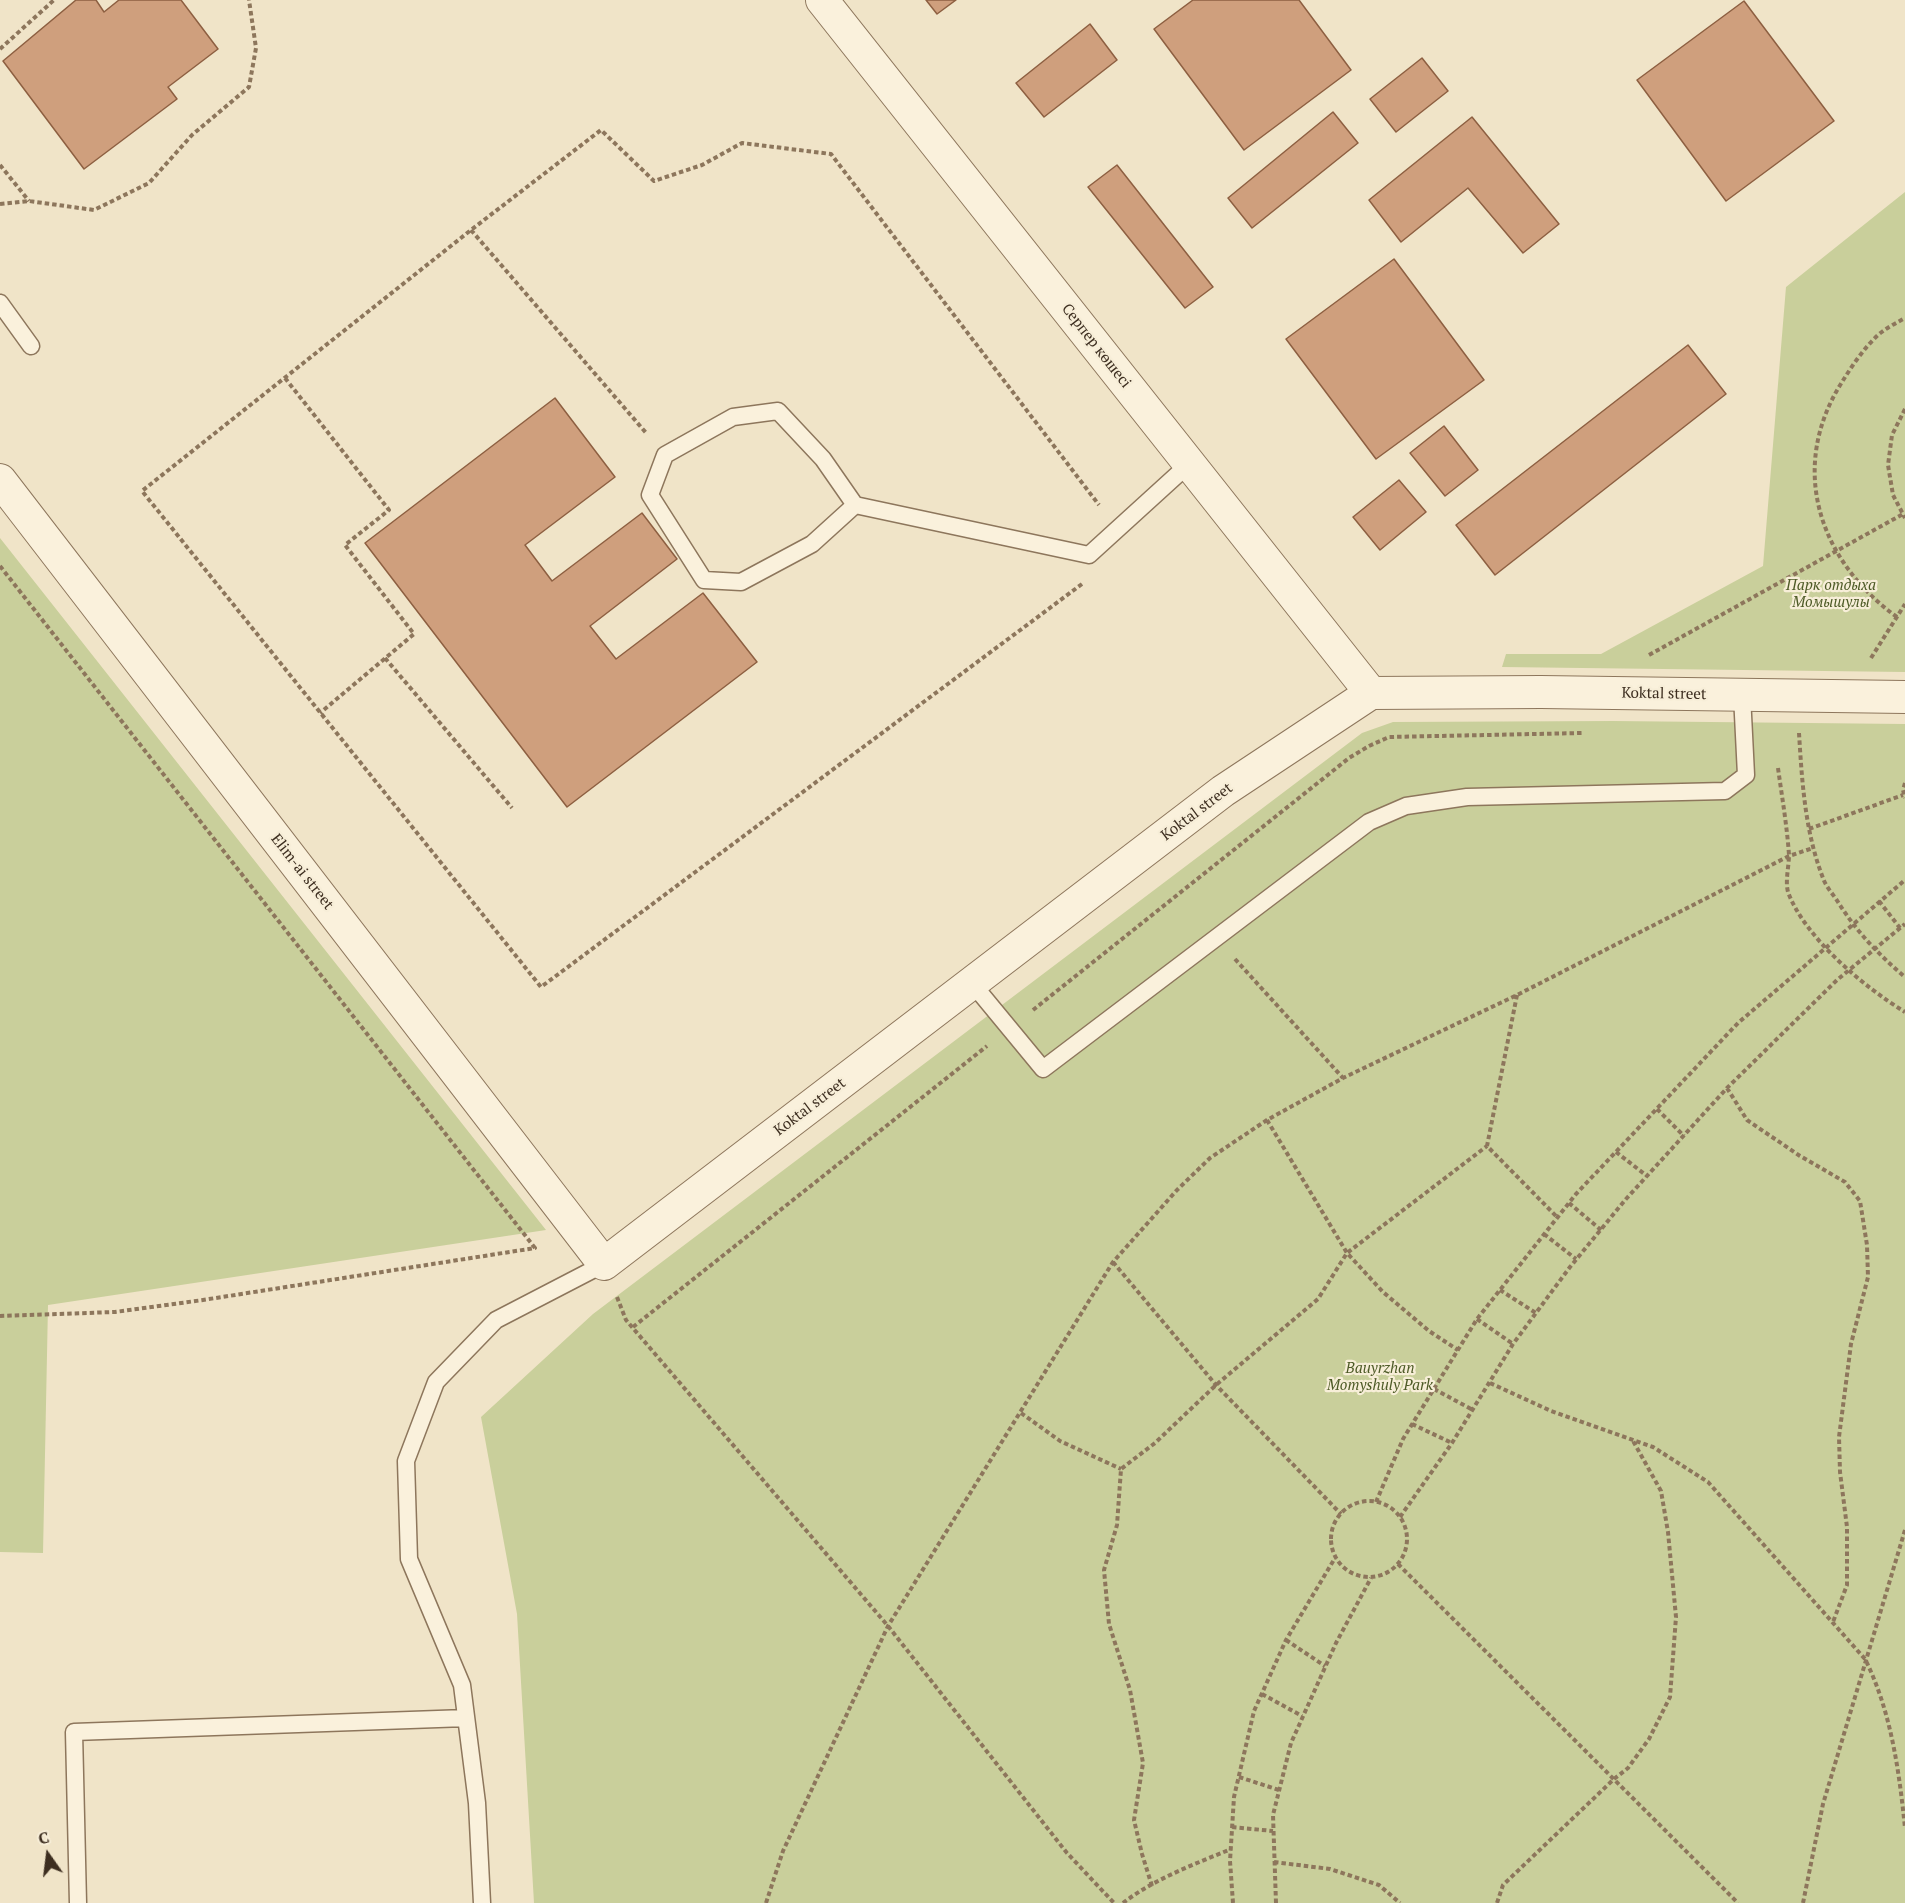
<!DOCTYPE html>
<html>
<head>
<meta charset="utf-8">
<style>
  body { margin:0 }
  #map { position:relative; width:1905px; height:1903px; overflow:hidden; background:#f0e4c8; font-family:"PT Serif",serif }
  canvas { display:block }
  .north { position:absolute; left:18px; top:1825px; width:60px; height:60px; -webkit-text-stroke:4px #f7eed8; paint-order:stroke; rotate:346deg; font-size:16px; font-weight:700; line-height:24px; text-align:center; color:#3d2e20 }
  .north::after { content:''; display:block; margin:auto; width:21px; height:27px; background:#3d2e20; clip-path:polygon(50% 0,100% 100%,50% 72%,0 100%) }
</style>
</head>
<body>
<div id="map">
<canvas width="1905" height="1903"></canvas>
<div class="north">С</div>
</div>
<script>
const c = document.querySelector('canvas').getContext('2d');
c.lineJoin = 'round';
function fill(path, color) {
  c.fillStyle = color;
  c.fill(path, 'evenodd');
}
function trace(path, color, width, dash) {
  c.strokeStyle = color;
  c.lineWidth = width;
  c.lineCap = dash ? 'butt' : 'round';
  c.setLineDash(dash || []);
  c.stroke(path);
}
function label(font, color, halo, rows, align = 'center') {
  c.font = font + ' "PT Serif",serif';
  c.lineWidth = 4.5;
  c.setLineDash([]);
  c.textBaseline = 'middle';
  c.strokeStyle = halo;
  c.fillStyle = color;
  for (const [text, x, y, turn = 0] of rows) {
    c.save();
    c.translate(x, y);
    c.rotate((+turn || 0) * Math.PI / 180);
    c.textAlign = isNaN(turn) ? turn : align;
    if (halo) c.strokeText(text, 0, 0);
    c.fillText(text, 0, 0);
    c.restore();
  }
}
fill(new Path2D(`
  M1905 192V672L1502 667 1506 654H1601L1763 566 1786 287Z
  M0 538 546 1230 48 1305 43 1553 0 1552Z
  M1613 721 1905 724V1903H534L517 1614 481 1417 593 1314 1362 733 1393 722Z`), '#c9cf9b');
const building = new Path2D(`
  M76 0H96L104 12 119 0H181L218 49 168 87 177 99 84 169 3 61Z
  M926 0H956L937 14Z
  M1193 0H1299L1351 70 1244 150 1154 29Z
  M1744 1 1834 121 1726 201 1637 80Z
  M1090 24 1117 60 1044 117 1016 83Z
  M1422 58 1448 91 1396 132 1370 99Z
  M1333 112 1358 143 1252 228 1228 198Z
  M1472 117 1559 224 1523 253 1468 188 1401 242 1369 200Z
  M1117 165 1213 287 1185 308 1088 187Z
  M1394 259 1484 380 1376 459 1286 339Z
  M1688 345 1726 394 1495 575 1456 525Z
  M555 398 615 477 525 545 552 581 642 513 677 559 590 626 616 659 703 593 757 662 567 807 365 543Z
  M1444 426 1478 470 1445 496 1410 453Z
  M1399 480 1426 512 1380 550 1353 517Z`);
fill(building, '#cf9f7d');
trace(building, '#8d5f41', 1.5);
const service = new Path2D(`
  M0 303 31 346
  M855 505 812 544 741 582 704 580 650 495 665 455 733 417 778 411 823 459 855 505 1089 555 1189 464
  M972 983 1043 1069 1369 822 1406 806 1467 797 1725 791 1746 775 1742 695
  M78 1903 74 1732 466 1718
  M482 1903 477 1803 462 1685 409 1559 406 1461 436 1382 496 1320 604 1264`);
const minor = new Path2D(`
  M822 0 1371 693
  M0 480 604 1264 1223 791 1371 693 1541 692 1905 697`);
trace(service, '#8d765c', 19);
trace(minor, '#8d765c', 34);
trace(new Path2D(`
  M0 49 54 0
  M0 165 29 201
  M0 204 29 201 94 210 149 183 192 135 249 87 256 48 249 0
  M471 230 647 434
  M285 378 389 510 345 545 414 634 320 713
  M1905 409 1892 435 1888 465 1893 495 1905 518
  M0 566 535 1248 203 1300 115 1312 0 1316
  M1082 584 541 987 142 491 471 230 601 130 654 181 702 165 742 143 831 154 1099 505
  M1897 617C1818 560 1788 467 1842 382 1852 366 1864 348 1878 335 1886 328 1896 323 1905 318
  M1649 655 1903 514
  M385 658 512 808
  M1871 658 1905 604
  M1799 733C1802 782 1805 832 1823 878 1826 887 1833 894 1838 902 1856 931 1879 955 1905 977
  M1778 768C1782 797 1787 826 1789 855 1789 866 1785 881 1788 892 1805 938 1864 987 1905 1012
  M1905 783 1903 790 1905 798
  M1809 829 1903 795
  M1879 901 1900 928
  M1235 959 1343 1078
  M1517 995 1487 1146 1557 1217
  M1033 1010 1349 758 1369 746 1389 737 1583 733
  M1727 1088 1747 1120 1800 1156 1845 1182 1860 1201 1867 1245 1868 1277 1851 1344 1839 1437 1840 1472 1847 1527V1585L1833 1622
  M1657 1109 1684 1136
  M1267 1120 1347 1253 1383 1292 1429 1331 1458 1350
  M1616 1152 1647 1176
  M1569 1203 1601 1230
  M1544 1234 1576 1259
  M1113 1262 1216 1385 1341 1514
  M1500 1290 1536 1313
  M617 1297 626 1320 888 1626 1067 1853 1114 1903
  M1477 1319 1513 1344
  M633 1327 987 1046
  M1490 1383 1551 1411 1653 1447 1708 1482 1865 1659C1891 1711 1899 1770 1905 1828
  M1434 1389 1473 1410
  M1021 1413 1060 1441 1121 1469
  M1412 1424 1452 1443
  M1331 1539a38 38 0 1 1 76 0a38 38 0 1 1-76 0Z
  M1376 1502 1403 1439 1477 1319 1576 1194 1738 1023 1905 880
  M1400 1517 1452 1443 1513 1344 1570 1267 1626 1199 1727 1088 1837 980 1905 924
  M1398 1564 1738 1903
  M1286 1640 1325 1666
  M1262 1694 1302 1716
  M1239 1777 1279 1790
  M1232 1827 1273 1831
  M1274 1862 1330 1869 1379 1885 1400 1903
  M1152 1886 1142 1854 1134 1820 1143 1763 1130 1690 1109 1624 1104 1570 1117 1525 1121 1469 1155 1443 1216 1385 1318 1299 1347 1253 1487 1146
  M766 1903 783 1851 888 1626 1113 1262 1177 1190 1210 1158 1267 1120 1343 1078 1517 995 1789 856 1813 848
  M1123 1903C1154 1879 1195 1864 1231 1849
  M1233 1903 1230 1861 1234 1797 1254 1711 1286 1640 1335 1558
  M1276 1903 1273 1815 1291 1743 1336 1643 1371 1578
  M1497 1903 1503 1885 1614 1779 1628 1768 1649 1739 1670 1697 1676 1617 1668 1532 1661 1491 1632 1439
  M1803 1903 1823 1804 1905 1530`), '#8d765c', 4, [4.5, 3]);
trace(service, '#faf1dc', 16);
trace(minor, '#faf1dc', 32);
label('15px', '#3d2e20', '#f7eed8', [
  ["Серпер көшесі",1096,346,52],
  ["Koktal street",1664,694,1],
  ["Koktal street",1197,812,-37],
  ["Elim-ai street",302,872,52],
  ["Koktal street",810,1107,-37]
]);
label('italic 15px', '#4d5a26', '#f7eed8', [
  ["Парк отдыха",1831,586],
  ["Момышулы",1831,603],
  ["Bauyrzhan",1380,1369],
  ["Momyshuly Park",1380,1386]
]);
</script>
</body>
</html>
